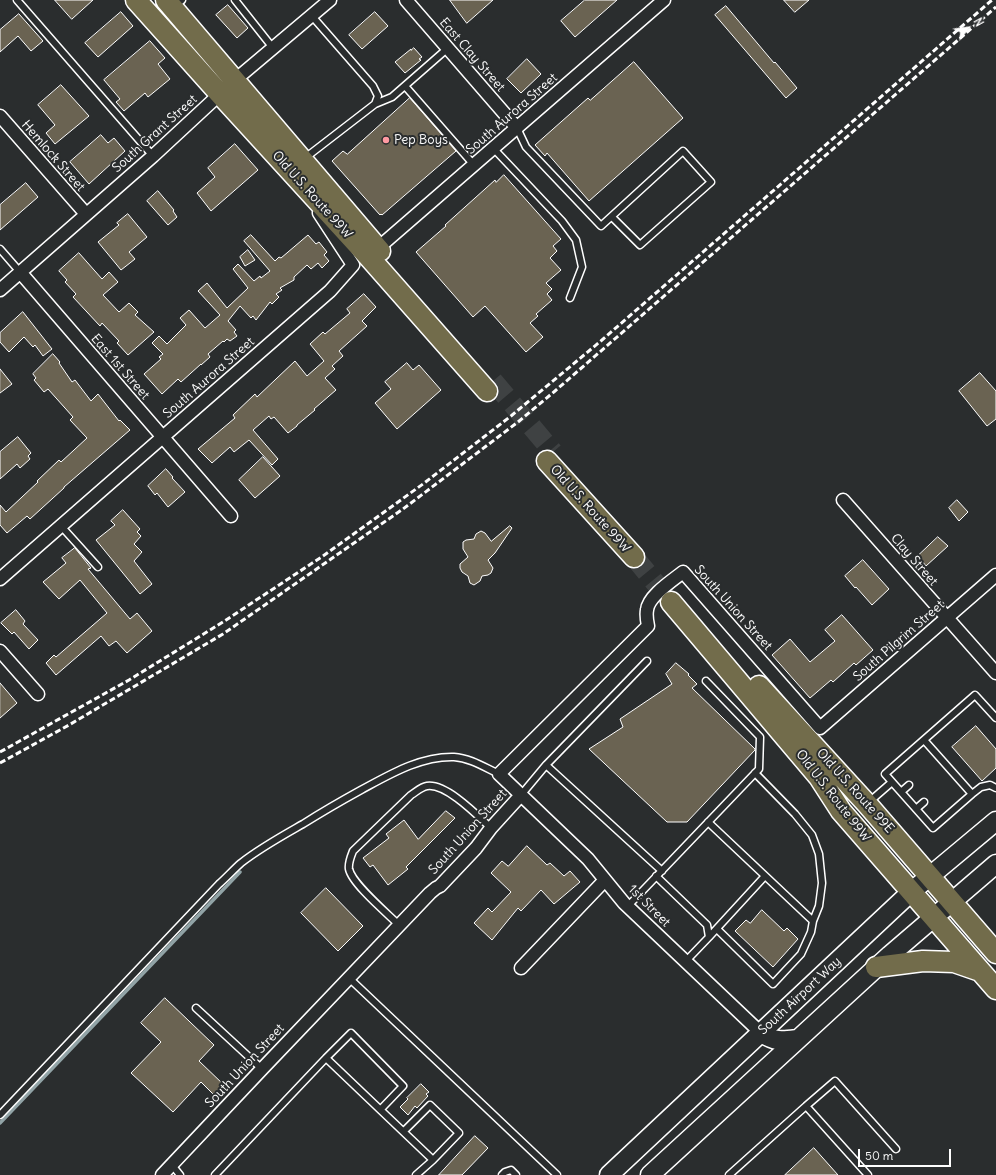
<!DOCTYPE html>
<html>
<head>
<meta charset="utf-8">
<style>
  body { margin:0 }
  #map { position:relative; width:996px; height:1175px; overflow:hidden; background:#2a2d2e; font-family:Delius,sans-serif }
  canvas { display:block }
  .north { position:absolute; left:948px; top:8px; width:40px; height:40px; -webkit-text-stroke:3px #2a2d2e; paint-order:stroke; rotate:61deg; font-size:11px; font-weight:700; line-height:16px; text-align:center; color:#fff }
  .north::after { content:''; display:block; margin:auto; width:14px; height:18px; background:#fff; clip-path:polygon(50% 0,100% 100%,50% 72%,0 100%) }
  .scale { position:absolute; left:858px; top:1149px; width:93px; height:18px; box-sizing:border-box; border:2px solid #fff; border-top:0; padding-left:5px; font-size:12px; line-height:14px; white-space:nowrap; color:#fff; -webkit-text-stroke:3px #2a2d2e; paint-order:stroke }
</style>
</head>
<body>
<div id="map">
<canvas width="996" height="1175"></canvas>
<div class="north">N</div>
<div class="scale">50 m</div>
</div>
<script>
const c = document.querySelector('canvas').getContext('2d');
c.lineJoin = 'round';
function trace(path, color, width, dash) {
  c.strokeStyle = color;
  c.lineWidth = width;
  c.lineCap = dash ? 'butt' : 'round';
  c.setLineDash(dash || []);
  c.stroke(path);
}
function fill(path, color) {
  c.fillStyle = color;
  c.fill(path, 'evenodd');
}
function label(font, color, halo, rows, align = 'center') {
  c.font = font + ' Delius,sans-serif';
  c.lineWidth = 4;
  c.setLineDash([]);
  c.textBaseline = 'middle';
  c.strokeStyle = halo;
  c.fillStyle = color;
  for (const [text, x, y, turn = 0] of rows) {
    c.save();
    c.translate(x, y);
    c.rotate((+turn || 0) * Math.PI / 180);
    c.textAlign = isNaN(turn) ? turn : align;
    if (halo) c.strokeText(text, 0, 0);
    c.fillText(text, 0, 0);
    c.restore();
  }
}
trace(new Path2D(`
  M0 1123 240 872`), '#91a3a6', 3.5);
const building = new Path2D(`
  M55 0H93L72 19Z
  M450 0H493L467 23Z
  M585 0H617L575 37 561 21Z
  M784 0H809L795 12Z
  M228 5 248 28 237 38 216 15Z
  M726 6 774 63 775 62 797 88 786 98 715 15Z
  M121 12 133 26 98 57 85 43Z
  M375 12 388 26 362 49 349 35Z
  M19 14 43 41 31 51 18 36 0 52V30Z
  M150 41 165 58 158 64 170 79 148 97 145 93 124 111 116 102 120 99 104 80Z
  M414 48 422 57 419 59 421 60 405 73 395 62 411 49V50Z
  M527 59 541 74 521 93 507 79Z
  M634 62 683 118 589 201 547 153 545 156 535 145 588 98 590 100Z
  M61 85 89 116 55 144 46 133 55 125 38 105Z
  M410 98 456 151 382 215 381 214 380 215 332 161 343 151 347 154Z
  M101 135 108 143 114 138 125 151 89 184 70 162Z
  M235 144 258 170 211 211 197 193 215 177 208 168Z
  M504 175 561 239 553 246 557 251 550 258 561 270 546 283 552 289 547 294 552 300 536 314 538 316 530 323 543 337 526 352 485 306 473 317 416 252 446 226 445 225 495 180 496 182Z
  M26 183 38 197 0 230V205Z
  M158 191 174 210 173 211 177 217 168 225 147 201Z
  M128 214 147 237 129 252 135 259 121 270 98 242 119 225 117 223Z
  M251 235 275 261 279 257 281 258 308 235 316 244 319 242 327 252 324 255 329 261 322 268 318 263 311 269 307 265 294 277V280L280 288 282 290 276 294 279 297 272 304 270 302 256 320 253 316 251 318 240 306 228 321 236 330 234 332 237 336 230 341 227 339 224 342 223 341 208 354 210 357 201 365V364L181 382 178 379 162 394 144 374 161 359 159 357 163 354 152 343 159 336 167 344 186 325 180 318 189 310 205 328 220 315 198 291 207 283 227 308 248 288 233 269 238 264 254 281 260 276 261 278 270 271 244 241Z
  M248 250 255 260 245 266 240 257Z
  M79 253 102 279 109 272 118 282 103 295 119 312 129 303 138 312 135 315 154 332 128 355 117 343 119 341 102 323 100 326 73 297 76 294 65 282 67 280 59 271Z
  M364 294 376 307 362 321 367 326 339 351 343 356 332 366 335 369 325 378 336 390 314 409 315 410 297 425V426L288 433 274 417 271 419 269 416 253 430 278 459 272 465 249 440 234 452 230 447 212 463 198 449 235 418 233 415 255 394 257 397 295 361 307 376 324 361 310 344 323 332 325 334 350 313 347 309Z
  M23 312 52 349 43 356 35 345 33 347 24 337 9 352 0 342V333Z
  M53 354 60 362 59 363 72 382 75 380 91 401 98 394 119 421 120 420 130 430 64 487V488L30 519 27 516 7 533 0 525V505L6 512 38 482 37 481 59 460 61 462 87 438 70 420 73 417 48 389 44 392 34 380 36 378 33 374Z
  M407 363 413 370 419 365 441 390 397 429 375 403 391 389 385 382Z
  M0 369 12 384 0 393Z
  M980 373 996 391V419L987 426 959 391Z
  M18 437 31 453 28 456 30 459 20 468 17 464 0 479V452Z
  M263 457 280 476 255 498 239 480Z
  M166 469 173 477 172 478 185 492 168 507 157 493 155 495 148 486Z
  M957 500 968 512 959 521 949 508Z
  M123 510 140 529 137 532 141 536 134 544 142 552 134 561 152 584 140 594 96 540 115 525 111 521Z
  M510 526 512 528 495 553 488 560 493 568 491 573 488 575 482 576 480 581 474 585 470 583 468 576 462 572 460 568V564L468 557 463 549V542L466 540 474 539 476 534 481 531 485 533 491 541Z
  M938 537 948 546 926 566 918 556Z
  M75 548 91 568 88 569 130 619 137 613 152 631 127 653 116 641 109 646 101 636 56 675 46 663 54 655 56 657 107 613 80 580 59 599 43 582 66 563 62 558Z
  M863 560 889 589 872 605 856 587 855 588 845 576Z
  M16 610 25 621 23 624 38 640 29 649 14 632 12 634 1 623Z
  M842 615 873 650 856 665 854 663 833 682 831 680 810 698 772 655 790 639 810 662 835 641 825 630Z
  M676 663 689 674 688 675 697 684 692 688 755 749V750L687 822H667L589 749 623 727 620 719 672 684 666 674Z
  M0 683 17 703 0 718Z
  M976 726 996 749V768L982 781 952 747Z
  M446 811 455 818 406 867 408 869 388 885 373 865 370 867 363 858 389 838 386 834 404 820 418 839Z
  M527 846 547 865 550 863 564 876 570 871 580 882 554 904 541 890 521 911 518 908 492 940 474 923 488 908 492 912 511 892 491 873 502 861 508 866Z
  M326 888 363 926 338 951 301 913Z
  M762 910 784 931 787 928 798 939 773 967 735 931 746 920 750 923Z
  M165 998 214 1045 199 1061 224 1085 217 1093 216 1092 214 1095 201 1082 173 1112 131 1073 161 1042 141 1023Z
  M421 1084 429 1092 426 1094 428 1096 417 1108 415 1106 408 1115 400 1107 408 1099 407 1098Z
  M475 1136 488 1148 462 1175H439Z
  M814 1148 838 1175H785Z`);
fill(building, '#6a6352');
trace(building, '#fff', 1);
trace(new Path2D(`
  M493 381 553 452
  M634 557 671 602`), '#3f4243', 20, [20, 10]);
const lane = new Path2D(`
  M17 0 153 156
  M235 0 273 48
  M174 7 182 0
  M405 86 474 165
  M375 104 392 97 448 48
  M517 128 526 147 601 226 683 151 711 182 640 245 612 217
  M494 149 562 221 576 240 582 267 570 298
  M305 158 375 104 378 96 373 86 311 15
  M0 249 20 272
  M61 526 98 567
  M924 740 972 794 933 828 885 774 975 695 996 718
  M546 765 647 661
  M901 792 909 785
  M972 794 981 787 990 785 996 788
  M521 795 546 765 662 871
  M869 802 892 782
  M916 809 924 802
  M708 822 813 921 819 906 822 883 819 854 812 835 795 814 755 773
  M656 876 707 925 709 937 686 961
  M628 906 759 769 760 737 706 681
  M399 925C388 914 352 884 349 869 348 863 351 856 353 851L411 795C416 792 421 787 427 786 446 783 477 815 491 828
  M717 929 773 984 801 954 811 932 813 921
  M709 937 765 876
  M349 978 557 1175
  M196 1008 262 1069
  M326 1058 351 1033 403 1086 381 1109
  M0 1115 219 884C227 877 234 869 241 863 260 848 282 836 303 824 322 812 341 801 361 790 389 775 420 756 454 757 470 758 484 767 499 774
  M404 1131 430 1105 459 1133 433 1160
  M172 1165 180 1175
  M215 1175 326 1058 433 1160 416 1175
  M502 1175 505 1172 511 1170 516 1175
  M729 1175 806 1106
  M868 1175 806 1106 835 1081 896 1149`);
const street = new Path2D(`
  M406 0 517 128
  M0 116 86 214
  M378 248 664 0
  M20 272 231 516
  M0 290 153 156 235 80 330 0
  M843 500 996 673
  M0 579 330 291 353 265 319 213
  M0 651 38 694
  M521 795 588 859 624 903 761 1033
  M521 968 605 880
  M162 1175 262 1069 430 893 436 888 440 886 476 848 491 828 521 795 499 774 648 626C647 621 646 615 647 610 648 596 673 580 683 572L820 728 996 575`);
const secondary = new Path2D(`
  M761 1033C776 1042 780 1041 798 1039
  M609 1175 911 892 996 821
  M650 1175 890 955 996 864`);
const primary = new Path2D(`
  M136 0 220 94 368 256 487 391
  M166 0 380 251
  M547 461 634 557
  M671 602 819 777 841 811 996 989
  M759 686 867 804 996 953
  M876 967 923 961 954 962 980 971`);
trace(lane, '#fff', 9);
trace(street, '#fff', 15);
trace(secondary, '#fff', 21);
trace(primary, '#fff', 23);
trace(lane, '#2a2d2e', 6);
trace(street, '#2a2d2e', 12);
trace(secondary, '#2a2d2e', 18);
trace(primary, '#726c4b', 20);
trace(new Path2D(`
  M0 752 129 680 223 622 323 556 423 484 511 416 602 340 992 0
  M0 763 69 725 223 634 403 509 518 422 555 391 996 7`), '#fff', 3, [6, 3]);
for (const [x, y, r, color] of [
  [386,140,4,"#ff9aa2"]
]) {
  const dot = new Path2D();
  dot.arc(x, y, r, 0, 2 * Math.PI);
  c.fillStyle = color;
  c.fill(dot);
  trace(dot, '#2a2d2e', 1.5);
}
label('13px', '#fff', '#2a2d2e', [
  ["East Clay Street",472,55,49],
  ["South Aurora Street",512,114,-41],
  ["South Grant Street",155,134,-42],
  ["Hemlock Street",53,156,49],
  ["Old U.S. Route 99W",312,195,48],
  ["East 1st Street",120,367,49],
  ["South Aurora Street",209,378,-41],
  ["Old U.S. Route 99W",590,509,48],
  ["Clay Street",914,560,49],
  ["South Union Street",733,608,48],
  ["South Pilgrim Street",899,641,-41],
  ["Old U.S. Route 99E",855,791,48],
  ["Old U.S. Route 99W",833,796,52],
  ["South Union Street",468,832,-48],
  ["1st Street",649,906,45],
  ["South Airport Way",800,996,-43],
  ["South Union Street",245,1066,-47]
]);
label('13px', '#fff', '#2a2d2e', [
  ["Pep Boys",394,140]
], 'left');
</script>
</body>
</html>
